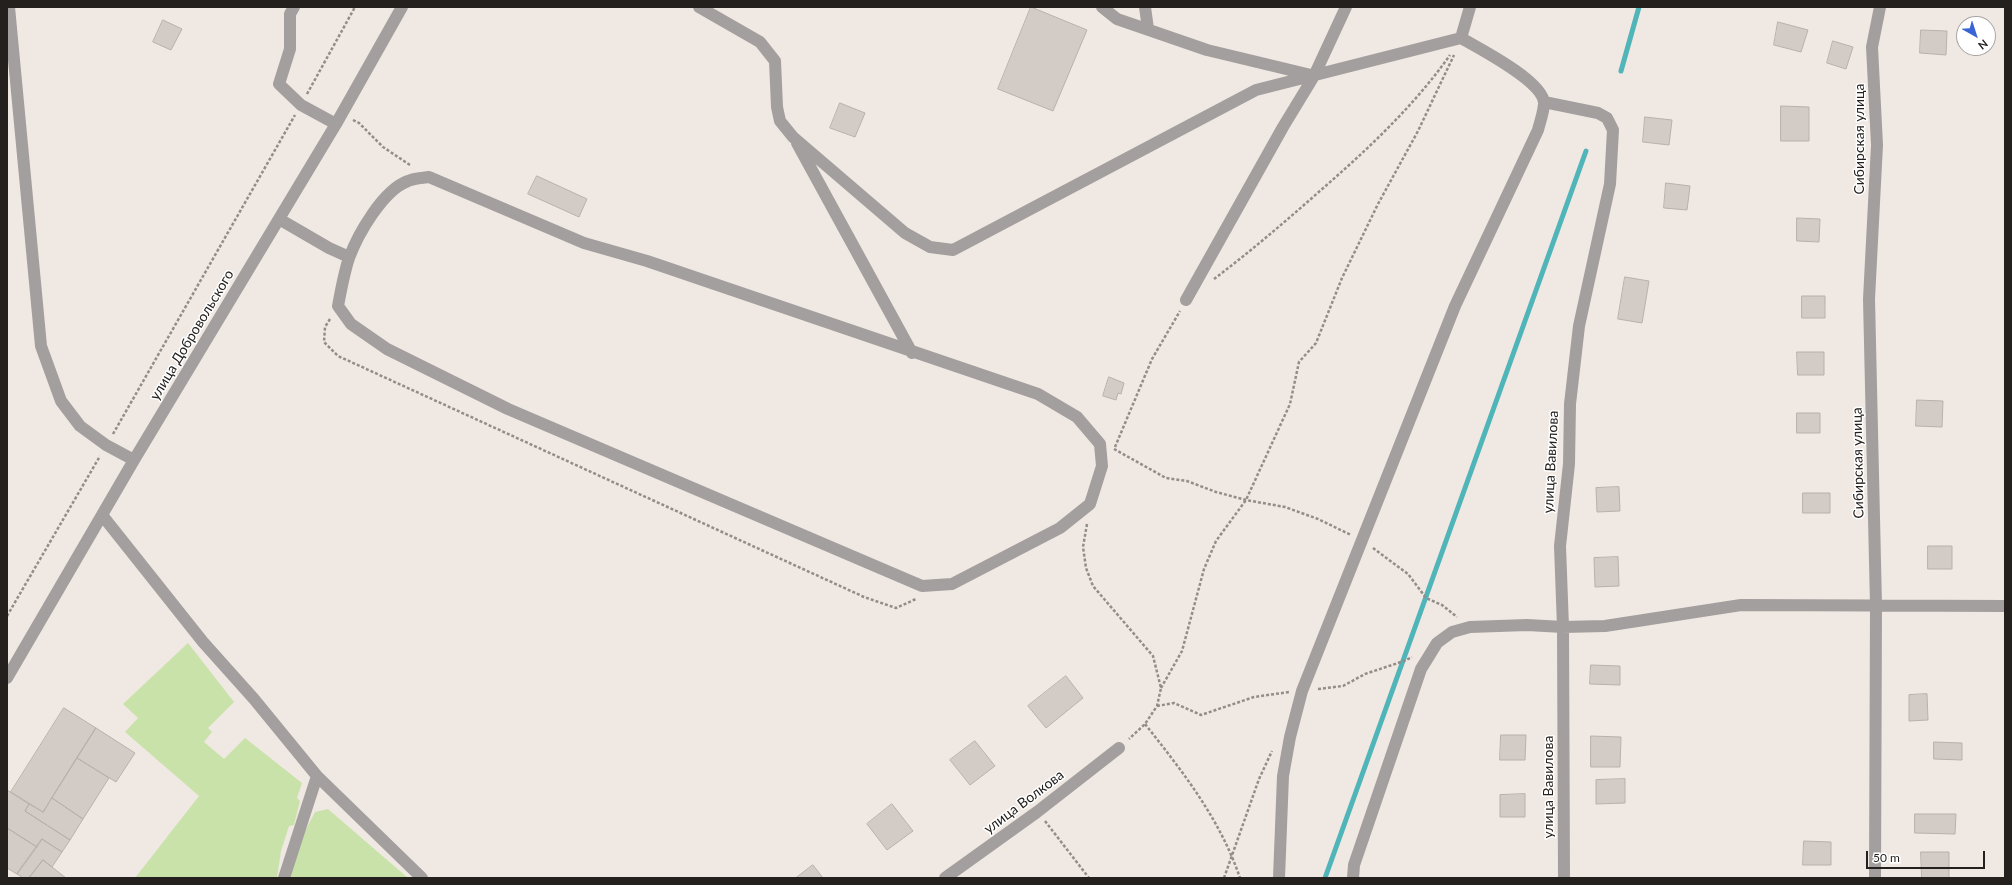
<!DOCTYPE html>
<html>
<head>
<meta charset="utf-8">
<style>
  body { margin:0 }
  #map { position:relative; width:2012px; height:885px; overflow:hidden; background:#f0e8e2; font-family:Lato,sans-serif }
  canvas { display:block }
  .frame { position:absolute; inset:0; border:8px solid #23201e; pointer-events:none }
  .north { position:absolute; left:1956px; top:16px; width:40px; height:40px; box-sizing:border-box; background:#fff; border:1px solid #a7a6a5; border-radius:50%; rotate:141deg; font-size:11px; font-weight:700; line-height:16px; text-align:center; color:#23201e }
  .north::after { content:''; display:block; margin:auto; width:14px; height:18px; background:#3864d5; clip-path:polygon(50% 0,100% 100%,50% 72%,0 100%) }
  .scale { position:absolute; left:1866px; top:851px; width:119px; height:18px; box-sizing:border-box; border:2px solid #23201e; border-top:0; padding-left:5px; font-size:12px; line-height:14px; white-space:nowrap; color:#23201e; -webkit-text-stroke:3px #fff; paint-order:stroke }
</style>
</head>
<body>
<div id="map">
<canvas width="2012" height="885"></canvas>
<div class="frame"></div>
<div class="north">N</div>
<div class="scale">50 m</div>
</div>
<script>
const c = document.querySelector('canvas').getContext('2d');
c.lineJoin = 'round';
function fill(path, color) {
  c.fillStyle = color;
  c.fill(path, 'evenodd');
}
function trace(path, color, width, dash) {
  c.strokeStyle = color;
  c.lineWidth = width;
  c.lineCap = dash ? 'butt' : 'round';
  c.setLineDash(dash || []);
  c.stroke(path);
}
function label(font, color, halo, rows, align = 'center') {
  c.font = font + ' Lato,sans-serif';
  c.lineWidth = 3;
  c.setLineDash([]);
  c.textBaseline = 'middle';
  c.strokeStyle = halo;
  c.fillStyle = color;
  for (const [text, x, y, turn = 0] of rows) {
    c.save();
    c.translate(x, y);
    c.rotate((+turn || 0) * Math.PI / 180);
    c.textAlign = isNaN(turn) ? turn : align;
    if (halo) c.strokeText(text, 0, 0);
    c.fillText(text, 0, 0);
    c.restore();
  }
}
fill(new Path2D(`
  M188 643 234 702 208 728 212 732 204 742 224 759 245 738 302 783 297 798 300 801 294 825 289 826 281 851 277 878H135L199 796 125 732 138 718 123 704Z
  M328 809 408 878H289L301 839 315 812Z`), '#c9e2aa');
trace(new Path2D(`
  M1621 71 1639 7
  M1325 878 1586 151`), '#50b5b9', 5);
const building = new Path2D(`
  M1031 7 1087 30 1053 111 998 89Z
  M163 20 182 29 171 50 153 42Z
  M1778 22 1808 30 1801 52 1774 45Z
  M1921 30 1947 31 1946 55 1920 53Z
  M1833 41 1853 47 1846 69 1827 63Z
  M840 103 865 113 855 137 830 128Z
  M1781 106 1809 107V141H1781Z
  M1645 117 1672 120 1669 145 1643 142Z
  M537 176 587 199 579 217 528 194Z
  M1666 183 1690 186 1687 210 1664 208Z
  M1797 218 1820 219 1819 242 1797 241Z
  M1625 277 1649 281 1642 323 1618 319Z
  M1802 296H1825V318H1802Z
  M1797 352H1824V375H1798Z
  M1109 377 1124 383 1121 394 1118 393 1116 400 1103 396Z
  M1917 400 1943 401 1942 427 1916 426Z
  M1797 413H1820V433H1797Z
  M1619 487 1620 511 1597 512 1596 488Z
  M1803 493H1830V513H1803Z
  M1928 546H1952V569H1928Z
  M1618 557 1619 586 1595 587 1594 558Z
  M1591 665 1620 666V685L1590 684Z
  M1066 676 1083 698 1046 728 1028 706Z
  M1927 694 1928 720 1909 721V695Z
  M64 708 96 728 43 812 11 792Z
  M96 728 135 753 116 782 77 758Z
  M1501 735H1526L1525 760H1500Z
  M1591 736 1621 737 1620 767H1591Z
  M975 741 995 766 970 785 950 760Z
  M1934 742 1962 743V760L1934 759Z
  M77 758 109 778 83 819 52 798Z
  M1625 779V803L1596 804V780Z
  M7 790 29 804 25 811 70 840 62 852 42 839 37 847 7 828Z
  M1525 794V817H1500V795Z
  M52 798 83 819 70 840 25 811 29 804 43 812Z
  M892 804 913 831 887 850 867 824Z
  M1915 814H1956L1955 834 1915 833Z
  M7 828 37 847 17 874 7 868Z
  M42 839 62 852 52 867 43 860 29 878H23L17 874Z
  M1804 841 1831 842V865H1803Z
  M1921 852H1949V878H1922Z
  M43 860 52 867 66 878H29Z
  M813 865 823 878H796Z`);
fill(building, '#d3cbc5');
trace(building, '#b8b1ab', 1);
trace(new Path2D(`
  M307 94 355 7
  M353 120 359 123 383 147 410 165
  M1214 279C1251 251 1286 221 1321 190 1368 149 1414 106 1450 55
  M330 319 325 327 324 342 338 356 864 597 896 608 916 599
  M113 434 295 115
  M1115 447 1152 359 1180 311
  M1114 449 1166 478 1187 481 1216 492 1246 500 1285 507 1318 519 1351 535
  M1087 524 1083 547 1086 568 1093 586 1153 656 1161 688 1157 706 1145 724 1129 739
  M1373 548 1408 574 1426 598 1442 605 1457 617
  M7 616 100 456
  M1161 688 1182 651 1204 569 1216 541 1246 500 1290 404 1299 362 1316 343 1342 278 1378 204 1418 131 1454 55
  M1318 689 1343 686 1365 674 1404 661 1412 657
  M1157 706 1174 703 1201 715 1254 697 1289 692
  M1145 724C1183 772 1220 819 1240 878
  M1045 821 1089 878
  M1224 878 1259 779 1272 751`), '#938d89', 2.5, [3, 2]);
trace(new Path2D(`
  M9 7 41 346 61 401 80 426 106 445 134 460
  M294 7 290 14V49L279 84 301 105 336 124
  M699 7 760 42 775 61 777 107 780 121 793 137 905 233 930 247 953 250 1256 90 1461 38C1480 49 1543 81 1544 103 1544 111 1540 122 1538 130L1455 306 1302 691 1290 737 1283 776 1279 878
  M1102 7 1117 19 1207 50 1311 75
  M1145 7 1148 29
  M1461 38 1470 7
  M1544 102 1598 113 1607 118 1613 130 1610 184 1579 326 1570 404 1569 464 1560 546 1563 627 1564 878
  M797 143 912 353
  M429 177 584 243 647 261 1038 394 1077 417 1100 444 1102 466 1090 504 1060 528 952 584 922 586 508 409 387 349 351 324 338 306C341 290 344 273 349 258 358 234 383 190 408 181 414 178 423 178 429 177Z
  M279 219 329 248 349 257
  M1186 300 1283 127 1314 76 1346 7
  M102 515 203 642 254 699 317 776 284 878
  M7 678 134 460 336 124 402 7
  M317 776 422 878
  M945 878 1037 812 1119 748
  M1353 878 1354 865 1421 669 1437 643 1452 632 1470 627 1527 625 1563 627 1605 626 1741 605 2005 606
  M1875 878 1876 605 1869 299 1877 145 1872 47 1880 7`), '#a39f9e', 12);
label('14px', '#23201e', '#fff', [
  ["Сибирская улица",1859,139,-90],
  ["улица Добровольского",192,335,-59],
  ["улица Вавилова",1551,462,-87],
  ["Сибирская улица",1858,463,-91],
  ["улица Вавилова",1548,787,-90],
  ["улица Волкова",1024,802,-37]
]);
</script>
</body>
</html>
